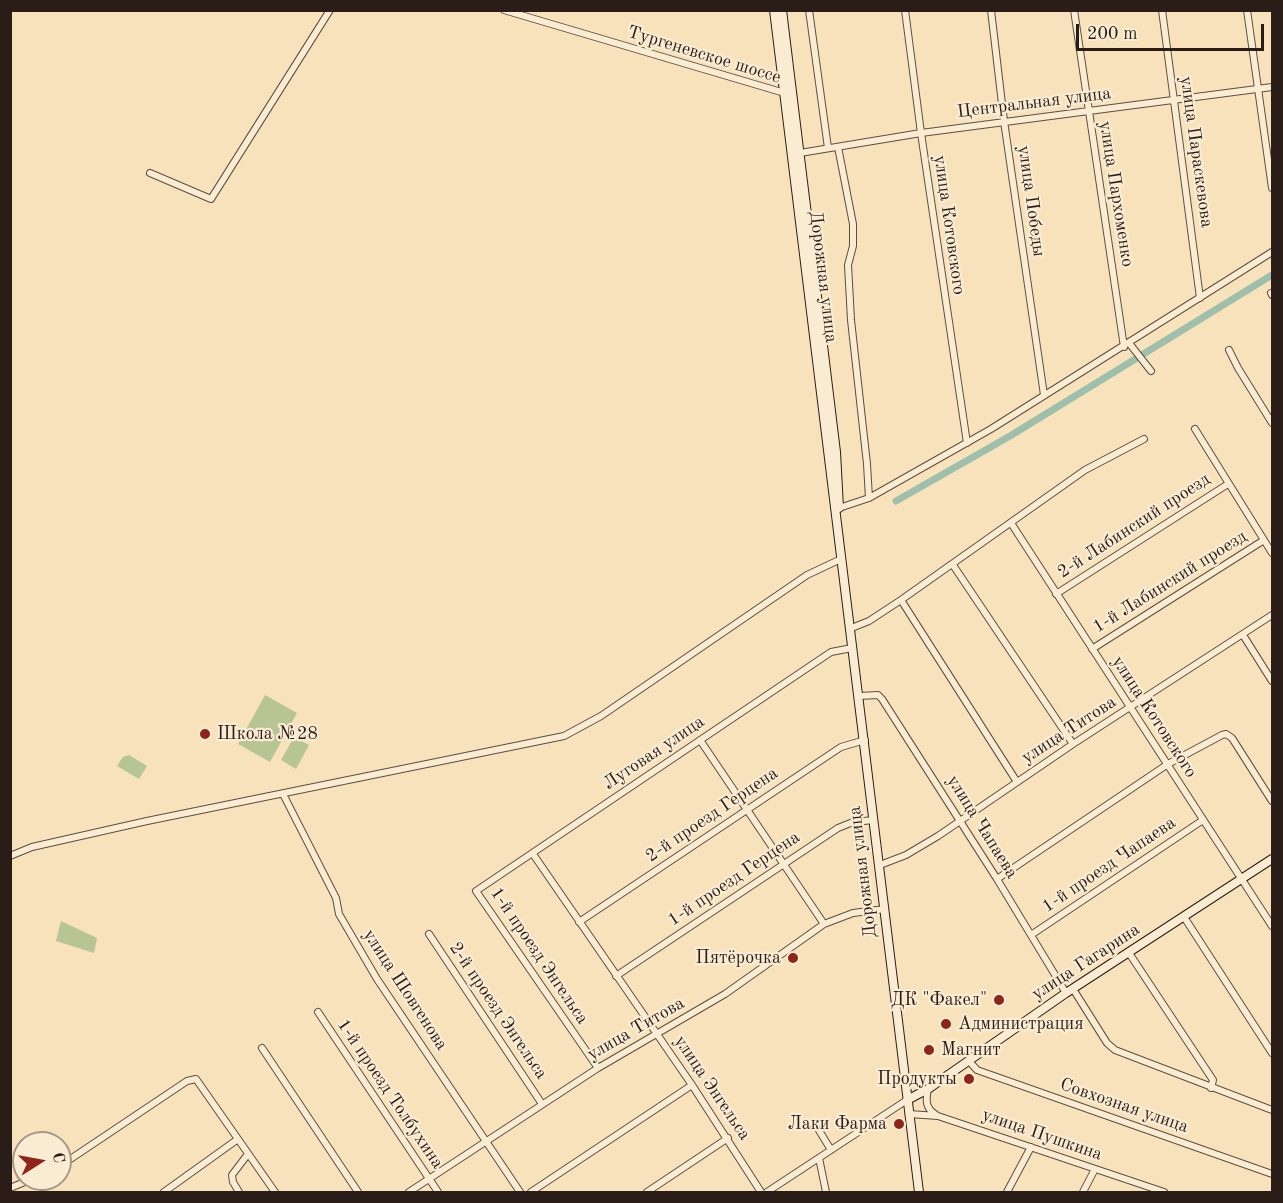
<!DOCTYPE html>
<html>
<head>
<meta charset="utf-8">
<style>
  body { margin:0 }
  #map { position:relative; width:1283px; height:1203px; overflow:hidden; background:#f7e2bb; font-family:"Old Standard TT",serif }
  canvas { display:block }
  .frame { position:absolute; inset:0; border:12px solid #2a1c16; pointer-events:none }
  .north { position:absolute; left:12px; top:1131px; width:60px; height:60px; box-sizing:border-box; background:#faecd3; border:2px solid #a79987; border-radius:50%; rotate:79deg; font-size:16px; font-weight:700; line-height:24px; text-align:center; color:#2a1c16 }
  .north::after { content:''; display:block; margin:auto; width:21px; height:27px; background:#8f2418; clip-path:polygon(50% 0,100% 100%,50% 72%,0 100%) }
  .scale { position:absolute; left:1076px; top:24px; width:188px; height:27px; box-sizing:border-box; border:3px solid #2a1c16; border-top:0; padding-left:8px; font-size:18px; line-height:21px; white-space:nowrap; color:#2a1c16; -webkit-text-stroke:4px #faecd3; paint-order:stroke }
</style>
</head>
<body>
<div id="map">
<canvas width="1283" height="1203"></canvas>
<div class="frame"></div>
<div class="north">С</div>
<div class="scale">200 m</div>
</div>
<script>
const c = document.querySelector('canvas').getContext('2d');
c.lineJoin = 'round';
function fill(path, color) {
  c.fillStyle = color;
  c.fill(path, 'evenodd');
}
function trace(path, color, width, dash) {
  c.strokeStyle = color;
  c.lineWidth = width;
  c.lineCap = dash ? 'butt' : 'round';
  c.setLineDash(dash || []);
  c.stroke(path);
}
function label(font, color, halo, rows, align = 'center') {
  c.font = font + ' "Old Standard TT",serif';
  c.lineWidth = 4.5;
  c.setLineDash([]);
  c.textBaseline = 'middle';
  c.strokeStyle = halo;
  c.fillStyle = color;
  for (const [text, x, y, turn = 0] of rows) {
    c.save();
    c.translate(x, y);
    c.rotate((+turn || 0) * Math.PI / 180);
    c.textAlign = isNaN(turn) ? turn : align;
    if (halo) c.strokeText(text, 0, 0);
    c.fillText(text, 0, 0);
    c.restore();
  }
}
fill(new Path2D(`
  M265 695 297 713 270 762 238 744Z
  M294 737 309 745 296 769 281 760Z
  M129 755 147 766 139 779 117 766 123 757Z
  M61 921 97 938 94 953 56 941Z`), '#b7c494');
trace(new Path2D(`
  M896 501 1010 436 1272 275`), '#9ebfab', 7);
const street = new Path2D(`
  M504 10 788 94
  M809 10 828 148
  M905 10 921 133 967 443
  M991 10 1004 121 1044 395
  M1074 10 1124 347
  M1162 10 1200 298
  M1247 10 1272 188
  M838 147 853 224V246L848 265 851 320 867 464 869 498
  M800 153 921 133 1272 87
  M150 173 211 199 330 10
  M1271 293 1272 295
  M1129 343 1151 371
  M1229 350 1238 368 1272 423
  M1195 429 1272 553
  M839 508 869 498 991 429 1272 252
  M1011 523 1272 926
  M953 565 1073 744
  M1056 594 1228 484
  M901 600 1017 782
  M849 629 869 621 901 600 1085 470 1144 439
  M1243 635 1272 681
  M1092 649 1264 540
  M859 696 878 695 882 699 997 879 1066 993
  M700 740 824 924
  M283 794 336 898 339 914 377 979 520 1192
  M533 854 692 1085 761 1192
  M10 856 32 847 147 821 564 736 601 716 807 575 841 559
  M880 865 906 855 938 836 1073 744 1272 615
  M997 879 1168 764 1222 735 1226 734 1232 738 1272 801
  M1184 917 1272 1053
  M579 922 841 747 865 740
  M429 934 542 1104
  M1031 935 1203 820
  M1129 953 1213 1080 1211 1088
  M616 976 838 828 853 822 874 820
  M1073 989 1107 1043 1115 1050 1272 1110
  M318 1012 438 1192
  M262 1048 358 1192
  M969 1061 977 1070 1272 1174
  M598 1068 476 891 831 652 852 648
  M928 1089C926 1099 925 1108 935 1114
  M909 1114 938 1116 1164 1192
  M817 1127 831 1150
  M819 1158 826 1192
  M60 1166 187 1081 196 1079 275 1192
  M10 1188 32 1179
  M164 1192 238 1139
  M239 1192 233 1182 232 1175 248 1154
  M409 1192 598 1068 725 994 824 924 853 913 885 909
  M531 1192 692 1085
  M647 1192 728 1138
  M767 1192 907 1100
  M1007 1192 1031 1147
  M1083 1192 1095 1169`);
const secondary = new Path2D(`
  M774 10 919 1192
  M782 10 836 452 839 508
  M907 1100 928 1089 1066 993 1272 859`);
trace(street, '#5d4e3f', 8);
trace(secondary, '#2a1c16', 10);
trace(street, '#faecd3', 6);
trace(secondary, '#faecd3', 8);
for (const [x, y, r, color] of [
  [205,734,6,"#8f2418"],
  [793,958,6,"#8f2418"],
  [999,1000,6,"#8f2418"],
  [946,1024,6,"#8f2418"],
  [929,1050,6,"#8f2418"],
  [969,1079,6,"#8f2418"],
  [899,1124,6,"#8f2418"]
]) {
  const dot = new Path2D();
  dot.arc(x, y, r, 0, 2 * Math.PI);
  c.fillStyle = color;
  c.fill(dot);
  trace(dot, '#faecd3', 2);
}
label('18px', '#2a1c16', '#faecd3', [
  ["Тургеневское шоссе",704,55,17],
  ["Центральная улица",1034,103,-7],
  ["улица Параскевова",1196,152,82],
  ["улица Пархоменко",1116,194,81],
  ["улица Победы",1031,201,82],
  ["улица Котовского",949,225,82],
  ["Дорожная улица",823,277,83],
  ["2-й Лабинский проезд",1134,526,-33],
  ["1-й Лабинский проезд",1170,582,-32],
  ["улица Котовского",1154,717,57],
  ["улица Титова",1069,730,-33],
  ["Луговая улица",654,753,-34],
  ["2-й проезд Герцена",712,815,-34],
  ["улица Чапаева",982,827,58],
  ["1-й проезд Чапаева",1109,865,-34],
  ["Дорожная улица",863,872,-97],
  ["1-й проезд Герцена",734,879,-34],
  ["1-й проезд Энгельса",539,956,56],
  ["улица Гагарина",1086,962,-33],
  ["улица Шовгенова",405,990,57],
  ["2-й проезд Энгельса",498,1011,56],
  ["улица Титова",636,1029,-30],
  ["улица Энгельса",712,1088,56],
  ["1-й проезд Толбухина",390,1094,56],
  ["Совхозная улица",1124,1106,19],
  ["улица Пушкина",1042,1135,19]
]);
label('18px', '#2a1c16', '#faecd3', [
  ["Школа №28",217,734,"left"],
  ["Пятёрочка",781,958],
  ["ДК \"Факел\"",987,1000],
  ["Администрация",958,1024,"left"],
  ["Магнит",941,1050,"left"],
  ["Продукты",957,1079],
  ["Лаки Фарма",887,1124]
], 'right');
</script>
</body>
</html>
